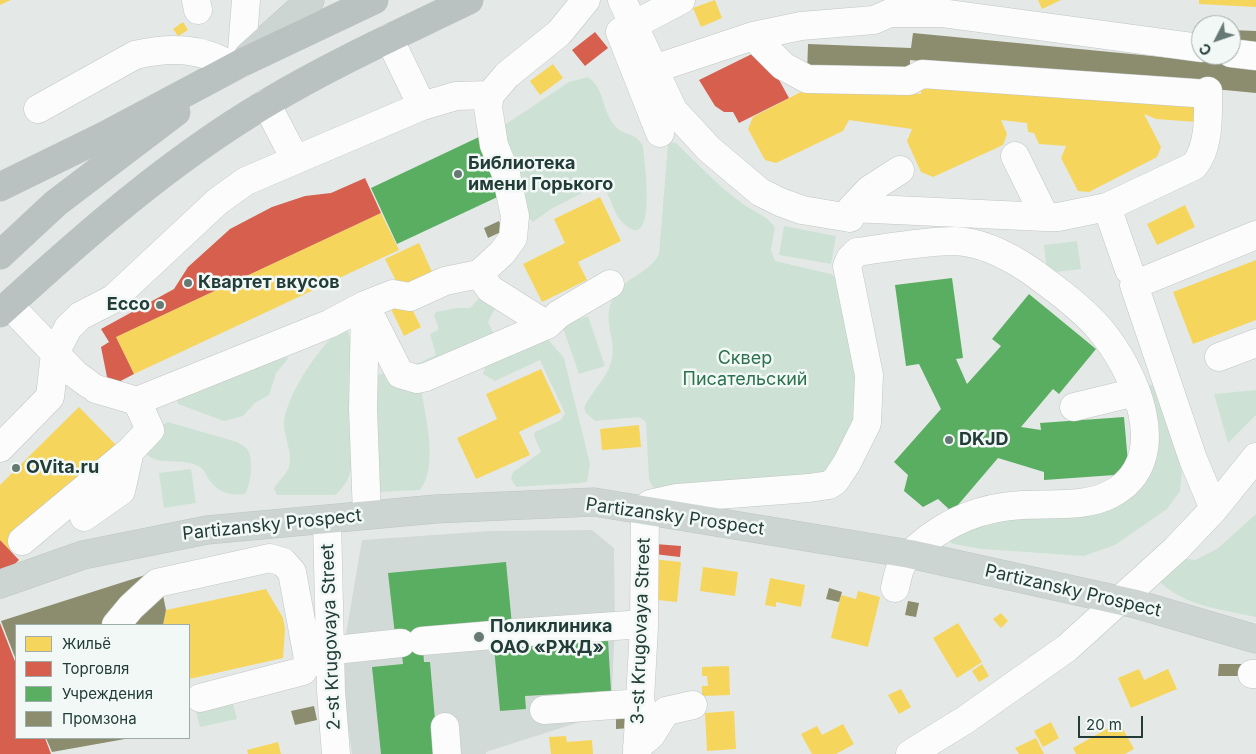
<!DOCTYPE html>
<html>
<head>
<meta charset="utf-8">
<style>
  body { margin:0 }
  #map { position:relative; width:1256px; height:754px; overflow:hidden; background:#e4e9e7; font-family:Inter,sans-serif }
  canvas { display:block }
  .legend { position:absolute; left:15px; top:624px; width:175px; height:115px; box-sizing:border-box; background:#f2f8f6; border:1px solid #9fadaa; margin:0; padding:6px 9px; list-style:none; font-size:15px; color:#223c38 }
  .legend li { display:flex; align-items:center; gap:10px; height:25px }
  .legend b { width:25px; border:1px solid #9fadaa }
  .north { position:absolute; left:1191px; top:15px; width:50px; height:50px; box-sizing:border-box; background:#f2f8f6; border:1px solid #9fadaa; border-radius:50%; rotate:229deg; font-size:14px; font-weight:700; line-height:20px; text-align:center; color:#223c38 }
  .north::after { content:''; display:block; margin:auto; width:18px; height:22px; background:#667975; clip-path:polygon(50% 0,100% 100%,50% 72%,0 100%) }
  .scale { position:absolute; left:1078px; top:716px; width:65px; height:22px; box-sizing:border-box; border:2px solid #223c38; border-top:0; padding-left:6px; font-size:15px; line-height:18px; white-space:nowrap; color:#223c38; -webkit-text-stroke:4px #f2f8f6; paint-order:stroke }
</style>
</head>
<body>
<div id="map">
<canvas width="1256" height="754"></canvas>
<ul class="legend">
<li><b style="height:14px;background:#f6d55c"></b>Жильё</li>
<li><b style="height:14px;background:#d6604d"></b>Торговля</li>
<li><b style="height:14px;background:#5aae61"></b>Учреждения</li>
<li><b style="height:14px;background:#8c8c6e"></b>Промзона</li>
</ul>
<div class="north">С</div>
<div class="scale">20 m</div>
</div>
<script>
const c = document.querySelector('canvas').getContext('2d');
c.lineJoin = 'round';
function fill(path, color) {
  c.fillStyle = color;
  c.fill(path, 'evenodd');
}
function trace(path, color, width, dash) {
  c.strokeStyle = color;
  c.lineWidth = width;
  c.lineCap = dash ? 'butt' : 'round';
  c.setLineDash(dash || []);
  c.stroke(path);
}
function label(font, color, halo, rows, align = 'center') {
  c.font = font + ' Inter,sans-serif';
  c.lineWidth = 5;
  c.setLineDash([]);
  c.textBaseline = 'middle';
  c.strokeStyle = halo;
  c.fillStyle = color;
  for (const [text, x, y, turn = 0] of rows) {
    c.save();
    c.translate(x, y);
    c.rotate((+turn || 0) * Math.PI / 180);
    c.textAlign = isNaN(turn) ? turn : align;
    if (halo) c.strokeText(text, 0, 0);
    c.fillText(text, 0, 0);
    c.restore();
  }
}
fill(new Path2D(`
  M592 530 614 548 615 625 611 712 486 752V754H352L340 669 362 540 491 531Z`), '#d2dad7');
fill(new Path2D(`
  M588 77C605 89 602 111 615 126 623 136 635 131 643 146 644 159 659 259 622 222 612 212 612 194 600 186L594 187 551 209 533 222 529 218 500 128 569 82Z
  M670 142 676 143C698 164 719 187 743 204 755 212 767 216 775 227L771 250 775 261 831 274 837 278 860 372 859 422 824 480 654 489 649 480 646 422 639 417 595 421 586 413 584 408C591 391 609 377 612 358 616 334 599 316 617 292 629 276 650 272 659 254L668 144Z
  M784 226 836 236 831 264 779 255Z
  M1077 241 1081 269 1047 273 1044 245Z
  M482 295 496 306 488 322 494 334 425 373 409 364 419 363 436 355 430 334 438 330V326L434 316 436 312 456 308H470Z
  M588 316 605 366 579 374 562 325Z
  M341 329 348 331 351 343 352 467C349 478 345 487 335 495H277L274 489C277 482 286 475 289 467 293 455 285 439 284 426 283 399 320 345 341 329Z
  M546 337 564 358 590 464 587 482 579 483 516 487 511 479 513 472 541 452 534 436 535 432 561 420 565 413 540 360 495 381 483 374 486 362Z
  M285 354 288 359 276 373 269 395 255 403 243 416 224 421 178 404 177 400Z
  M383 373 421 388C425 415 439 467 420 490L377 492 376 376Z
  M1153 385 1158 388 1182 472 1180 491 1167 509 1115 545 1084 556 982 549 953 544 950 542 951 537 963 527 1118 500 1146 386Z
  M1256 390V415L1228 443 1214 394Z
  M168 422 237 442C241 445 248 447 249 453 253 462 251 486 245 494 231 496 219 493 210 481 206 476 205 469 198 466 182 457 161 467 146 454L159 427Z
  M191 469 196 503 164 508 159 473Z
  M1256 514V617C1224 610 1185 606 1161 583V574L1173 557 1195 560 1217 549Z
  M233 703 237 719 200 727 196 712Z`), '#cde2d5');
fill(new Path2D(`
  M0 0H11L0 5Z
  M715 0 722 18 701 27 693 8Z
  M1038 0H1061L1042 9Z
  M1199 0H1256V7L1199 4Z
  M183 22 188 30 178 36 173 29Z
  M553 64 563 78 540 95 530 81Z
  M921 78 1197 100 1196 122 1156 119 1144 114 1161 147 1157 157 1089 192 1078 191 1061 158 1066 146 1039 144 1034 133 1028 132 1027 123 1001 120 1007 134 1003 145 933 177 921 172 907 141 912 129 849 120 843 131 776 163 765 160 748 129 753 117 818 83 921 94Z
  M600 197 621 241 578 262 587 280 542 302 523 264 565 243 554 219Z
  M1185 205 1195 227 1157 245 1147 224Z
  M381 213 399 250 134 374 116 337Z
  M419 243 432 272 399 287 385 259Z
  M1256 260V320L1193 344 1173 292Z
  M407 299 421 327 404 336 390 307Z
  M541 369 561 412 519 432 530 455 476 479 457 438 497 419 486 394Z
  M79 407 117 446 10 551 0 540V485Z
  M639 425 641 447 602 450 600 429Z
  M651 559 681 562 677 602 648 599Z
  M703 567 738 572 735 596 700 591Z
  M770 578 805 585 801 607 776 602V607L765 605Z
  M266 589 283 618 285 629 283 658 189 679V625H163L166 610Z
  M124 591 126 600 115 603 112 595Z
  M858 591 880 597 868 647 831 638 841 595 856 599Z
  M1001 613 1008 621 1001 628 993 619Z
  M958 623 982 662 957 678 933 638Z
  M982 664 989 676 979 682 972 671Z
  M729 666 730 695 702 696V686H708L707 676H702V667Z
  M1139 669 1144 680 1168 669 1177 689 1131 708 1118 678Z
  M901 689 911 707 899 714 888 695Z
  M734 711 736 749 707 751 705 713Z
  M1051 722 1059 738 1043 747 1034 731Z
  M1119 722 1134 749 1125 754H1076L1073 748Z
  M843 724 854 744 836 754H812L801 734 817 726 822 735Z
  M566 736 567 742 592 740 593 754H551L549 737Z
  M1036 738 1044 754H1019L1015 748Z
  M278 742 281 754H248L247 750Z`), '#f6d55c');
fill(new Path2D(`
  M595 32 608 48 585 66 572 50Z
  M762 49 789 98 739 123 733 112H724L715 106 699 80Z
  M365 178 381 213 116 337 134 374 109 387 101 347 109 342 101 329 174 289 188 267 230 229 272 207 305 196 331 193Z
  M0 540 19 560 0 578Z
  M655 544 681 546 680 557 654 554Z
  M0 623 16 664V738H45L51 754H0Z`), '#d6604d');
fill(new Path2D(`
  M479 137 506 193 397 244 371 188Z
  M952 278 963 358 956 359 967 384 1001 346 992 339 1029 294 1096 349 1059 394 1053 389 1021 427 1041 430 1040 423 1124 417 1129 474 1044 480V472L998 458 952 512 938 499 923 507 904 491 908 475 894 462 941 409 919 364 906 366 895 285Z
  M506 562 514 646 608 640 611 691 525 696 526 709 500 711 494 648 422 633 424 662H430L438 754H381L372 667 403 664 400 635H395L388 573Z`), '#5aae61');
fill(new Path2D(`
  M1231 30 1256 31V49L1231 47Z
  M913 33 1256 66V93L910 60V78L807 74 808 44 911 48Z
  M499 221 503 231 488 238 484 228Z
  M158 571 166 610 163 625H16V660L1 621Z
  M829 588 842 592 839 602 826 599Z
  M908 601 919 603 916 617 905 615Z
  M1219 664H1244L1243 676H1218Z
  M314 706 317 720 295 725 291 711Z
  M616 710H629L630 728 616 729Z
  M46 738H124L125 739 52 752Z`), '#8c8c6e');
const minor = new Path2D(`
  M196 0 198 10
  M622 0 673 110 709 149 760 192 780 202 802 210 850 218 852 208 1045 217H1058L1107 207 1194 166C1210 147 1208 115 1208 91
  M753 36 783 66 807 79 909 81 922 74 1208 94
  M389 38 422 106
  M1231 53 1256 56
  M241 63 246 0
  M654 69 753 36 801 26 874 20 890 13H941L1201 48
  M266 103 295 159
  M38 109 135 55C170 47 202 47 233 67
  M660 133 620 32 681 0
  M1015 156 1045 217
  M1107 207 1129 270
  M852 208 869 190 900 170
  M479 274 490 289 547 325 559 314 610 284
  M9 305 75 374 90 385
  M365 305 400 374 417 379 426 377 547 325
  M365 309 363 409 367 515
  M1219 357 1256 343
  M96 389 137 401 329 324 365 305 393 294 410 297 445 281 479 274 502 253 513 238 515 216 506 174 494 145 488 107 490 95 507 75 559 33 586 0
  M1074 407 1136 392
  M0 448 50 397 55 353 68 328 80 316 113 299 218 201 246 181 422 106 456 96 490 95
  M1214 509 1193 459 1134 285 1256 235
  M84 517 121 491 130 451
  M327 520 331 691 336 754
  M22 541 130 451 150 430 137 401
  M116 625 131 607 157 583 270 558 283 562 292 572 307 653 401 643
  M513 633 644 624
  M422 641 493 635
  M1252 674H1256
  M200 698 303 671 308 662 307 653
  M544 710 641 703
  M445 727 447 754
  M637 747 651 735 666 711 693 705
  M637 754 644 627 645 509 650 504 677 498 809 488 829 485 835 481 847 463 867 423 869 375 847 266 850 259 857 252C887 248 925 241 955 241 982 242 1009 256 1031 271 1054 288 1078 305 1098 327 1134 368 1176 460 1111 494 1085 508 1051 503 1022 505 983 507 948 521 919 546 912 552 905 558 901 566 898 573 897 580 895 588
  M910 754 965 720 1067 648 1176 549 1214 509 1256 457`);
const major = new Path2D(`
  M248 56 310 0
  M0 584 83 555 207 530 436 509 594 502 910 554 1136 604 1256 639`);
const highway = new Path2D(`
  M0 187 104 136 241 63 374 0
  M0 255 56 203 176 112
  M0 313C83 237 169 161 267 103 332 64 401 33 469 0`);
trace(minor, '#c1c6c4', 29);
trace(major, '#bdc5c3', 29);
trace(highway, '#bdc5c3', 29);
trace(minor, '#fbfcfb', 28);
trace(major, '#cdd5d3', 28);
trace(highway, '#bac2c1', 28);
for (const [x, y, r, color] of [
  [458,174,5,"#667975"],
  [188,283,5,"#667975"],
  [160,305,5,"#667975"],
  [949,440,5,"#667975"],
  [16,468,5,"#667975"],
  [479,637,6,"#667975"]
]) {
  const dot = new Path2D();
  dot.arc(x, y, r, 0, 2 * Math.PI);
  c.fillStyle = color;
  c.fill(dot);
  trace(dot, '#f2f8f6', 2);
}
label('bold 18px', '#223c38', '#f2f8f6', [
  ["Библиотека",468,164],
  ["имени Горького",468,185],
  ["Квартет вкусов",198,283],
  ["Ecco",150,305,"right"],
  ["DKJD",959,440],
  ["OVita.ru",26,468],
  ["Поликлиника",490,627],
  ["ОАО «РЖД»",490,648]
], 'left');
label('18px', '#2d724f', '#f2f8f6', [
  ["Cквер",745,359],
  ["Писательский",745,380]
]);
label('18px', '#223c38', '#f2f8f6', [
  ["Partizansky Prospect",675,517,8],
  ["Partizansky Prospect",272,525,-6],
  ["Partizansky Prospect",1073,591,13],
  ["3-st Krugovaya Street",641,631,-88],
  ["2-st Krugovaya Street",331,637,-92]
]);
</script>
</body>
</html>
